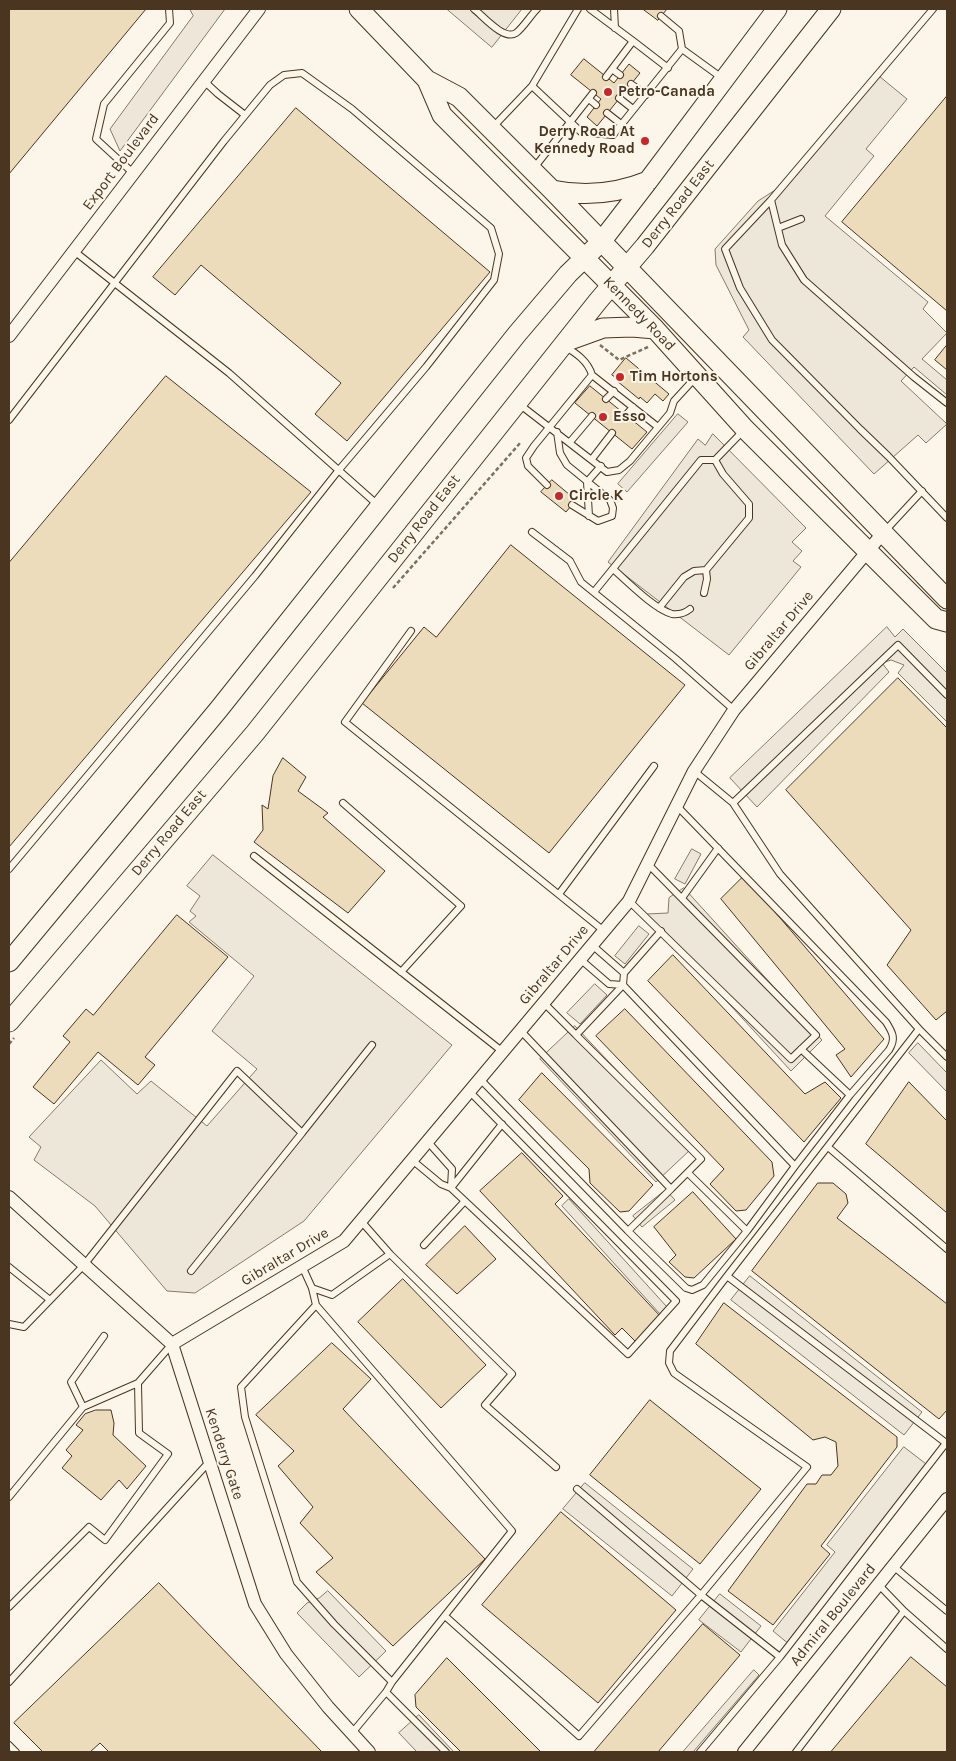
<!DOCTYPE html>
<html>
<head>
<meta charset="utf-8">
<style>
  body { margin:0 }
  #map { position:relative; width:956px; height:1761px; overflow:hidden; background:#fbf6e9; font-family:Karla,sans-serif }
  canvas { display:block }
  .frame { position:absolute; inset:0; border:10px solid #4a3520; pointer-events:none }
</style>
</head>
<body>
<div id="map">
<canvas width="956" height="1761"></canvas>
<div class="frame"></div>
</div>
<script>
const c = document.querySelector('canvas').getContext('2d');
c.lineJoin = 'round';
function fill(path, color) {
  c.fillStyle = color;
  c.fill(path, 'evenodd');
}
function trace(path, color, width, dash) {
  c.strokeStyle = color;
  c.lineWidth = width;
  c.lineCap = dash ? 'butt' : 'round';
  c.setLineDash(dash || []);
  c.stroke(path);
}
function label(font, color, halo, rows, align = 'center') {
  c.font = font + ' Karla,sans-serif';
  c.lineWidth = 4;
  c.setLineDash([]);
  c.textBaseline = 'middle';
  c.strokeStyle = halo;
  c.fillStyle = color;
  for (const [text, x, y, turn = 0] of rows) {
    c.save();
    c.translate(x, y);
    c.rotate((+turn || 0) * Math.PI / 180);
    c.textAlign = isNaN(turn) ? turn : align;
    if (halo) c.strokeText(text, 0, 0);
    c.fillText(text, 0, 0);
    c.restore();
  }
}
const green = new Path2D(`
  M190 9H225L120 151 110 129 193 16Z`);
fill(green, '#ede6d9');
trace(green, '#887966', 1);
const parking = new Path2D(`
  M447 9H522L492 47Z
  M879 76 907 99 866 149 874 156 825 216 928 302 923 309 947 333 922 359 947 380V395L914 367 901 381 947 424 926 443 918 435 874 474 743 337 749 330 716 265 715 249 758 201 794 178Z
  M678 414 688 422 627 492 618 484Z
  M713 434 806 528 792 542 802 551 793 561 801 567 729 655 608 562 698 439 705 445Z
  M887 627 895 637 903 629 947 673V722L898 673 904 665 891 660 882 663 889 672 757 807 730 778Z
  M692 849 701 854 685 884 675 879Z
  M213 855 452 1045 304 1221 195 1293 167 1291 95 1206 34 1160 41 1147 29 1137 101 1060 137 1094 151 1081 207 1126 257 1069 212 1031 254 976 189 922 196 916 190 911 200 896 187 886Z
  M684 888 822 1040 791 1071 646 914 668 913 669 898Z
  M639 926 649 934 625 964 615 956Z
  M595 984 607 995 580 1024 567 1013Z
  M575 1026 691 1149 656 1182 540 1059Z
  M918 1043 947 1073V1092L909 1053Z
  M666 1190 675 1200 642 1227 633 1216Z
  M569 1199 667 1307 660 1314 562 1206Z
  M750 1276 922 1412 904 1435 731 1300Z
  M904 1447 930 1467 790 1645 773 1631 835 1552 827 1545Z
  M585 1483 693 1569 672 1596 563 1509Z
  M328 1591 386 1651 359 1677 297 1613 307 1603 319 1598Z
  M720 1594 761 1626 741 1652 699 1620Z
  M754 1670 759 1675 693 1752H683Z
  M419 1715 454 1752H417L399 1733Z`);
fill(parking, '#ede7d9');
trace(parking, '#887966', 1);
const building = new Path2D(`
  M9 9H146L9 174Z
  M643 9H667L658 20Z
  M584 59 614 83 629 64 640 73 597 126 587 117 601 99 571 75Z
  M947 96V311L842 222Z
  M296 108 490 272 347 441 315 414 341 383 201 265 175 295 153 277Z
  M947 345V370L935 360Z
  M626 358 669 394 663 401 655 394 647 403 640 397 639 399 617 381 618 379 612 375Z
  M166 376 311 492 9 847V563Z
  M590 386 647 432 632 449 575 403Z
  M552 480 576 500 566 512 541 492Z
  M511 545 685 685 549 853 362 703 424 627 436 637Z
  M898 678 947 728V1011L936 1020 887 965 911 930 786 790Z
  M283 758 306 777 298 791 328 813 323 817 385 871 348 913 254 842 263 830 262 805 268 809 273 776Z
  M744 876 884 1039 851 1077 836 1055 845 1049 721 899Z
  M177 915 228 957 145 1057 155 1065 138 1085 98 1052 54 1104 33 1087 70 1042 63 1036 86 1009 93 1015Z
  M673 955 805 1094 825 1082 841 1098 804 1142 648 981Z
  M625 1009 772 1162 774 1176 746 1210 736 1211 710 1184 724 1169 596 1036Z
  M542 1073 653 1185 629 1211 620 1212 590 1183 589 1169 519 1100Z
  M909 1082 947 1121V1213L866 1144Z
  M522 1153 563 1196 555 1204 661 1317 635 1341 622 1328 615 1335 480 1191Z
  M818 1183H833L846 1194 848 1203 837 1218 947 1304V1410L939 1419 752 1271Z
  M693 1192 736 1239 694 1278 685 1277 669 1262 676 1255 654 1227Z
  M465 1226 496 1259 457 1294 426 1265Z
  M403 1279 486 1365 441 1408 358 1322Z
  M724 1303 897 1437V1447L821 1546 830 1554 773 1625 728 1591 807 1484H816L822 1475H831L838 1466 836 1442 825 1437 813 1440 696 1344Z
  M332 1343 371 1379 343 1409 485 1559 393 1646 316 1572 333 1558 300 1523 313 1507 278 1466 294 1451 256 1415Z
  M650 1400 761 1489 700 1564 590 1475Z
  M96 1410H111L114 1423 113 1435 146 1466 127 1489 119 1480 101 1500 62 1468 72 1456 66 1450 83 1430 76 1425 85 1414Z
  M561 1512 676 1610 598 1703 482 1605Z
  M159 1583 322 1752H109L100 1743 90 1752H43L14 1723Z
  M703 1624 740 1655 658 1752H594Z
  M911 1657 947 1687V1752H831Z
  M447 1658 541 1752H461L416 1707 415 1695Z`);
fill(building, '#ecdcbc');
trace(building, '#4a3520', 1);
const lane = new Path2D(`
  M474 9C483 16 504 41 516 33 522 29 531 15 537 9
  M590 9 633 41
  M614 9 615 28
  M933 9 771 200 782 245 804 280 914 377 947 403
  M661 16 679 31 682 49
  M612 69 620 75
  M606 77 633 41 668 68
  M204 81 218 94 245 115
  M631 84 646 95
  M532 86 578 9
  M619 98 633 109
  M589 99 596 105
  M607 113 621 124
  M493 127 532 86 581 132 613 135 682 49 722 78
  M534 168 593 93
  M133 173 96 139 104 104 170 23 169 9
  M771 200 725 249 740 288 772 340 860 429 888 456 947 518
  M778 228 801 219
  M74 251 229 373 379 506
  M592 375 658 427
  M606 399 614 391
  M519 404 607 472 619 470 630 461 670 413 674 401 696 377
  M626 415 633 407
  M9 420 224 141 270 85 284 75 302 73 352 109 491 228 499 254 494 280 426 367 338 471 255 576 9 869
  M557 432 560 453 567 465 610 500 613 508 612 516 598 521 572 505
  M570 442 592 416
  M592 459 612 433
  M547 485 528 466 526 458 534 446 592 375C588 361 576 353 564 346
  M589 516 587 482 601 466
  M532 532 570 561 581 582 676 659 734 710
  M884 532 922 491
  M613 569C627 581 654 609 672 614 679 615 685 613 690 609
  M594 592 701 460H715L744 430
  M704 593 707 579 706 570 749 518V504L723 474 715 460
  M659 608 684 577 694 571 706 570
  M411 631 345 722 604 931
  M694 771 733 803 780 874 919 1029 947 1057
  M343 803 461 906 401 972
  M733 803 898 645 947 695
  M254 856 503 1052
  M559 894 654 766
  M682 898 718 848
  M629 901 791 1059 816 1035 647 863
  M661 931 624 973 623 985 795 1166
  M592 945 624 973
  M580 959 609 984 623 985
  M544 1003 576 1035 623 985
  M919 1029 727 1276 946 1443 947 1442
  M520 1030 671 1189 701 1159 576 1035
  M801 1049 850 1095
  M480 1079 628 1231 671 1189
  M428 1142 452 1169 451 1187
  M828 1147 947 1249
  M412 1160 441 1184 451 1188 628 1354 676 1301 469 1091
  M688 1173 747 1231
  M451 1188 502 1124
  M361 1221 390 1254
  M628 1231 686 1288 692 1290 703 1285 747 1231 795 1166 850 1095 889 1050C896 1039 893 1033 886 1022L676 805
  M424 1245 464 1202
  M302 1266 312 1288 316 1305 512 1531 392 1682 386 1692
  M9 1267 50 1300
  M191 1271 302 1133
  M312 1288 332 1295 390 1254 512 1374 485 1405 556 1467
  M316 1305 241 1387 245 1417 297 1582 334 1624 392 1682
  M9 1324 24 1327 84 1265 237 1071 302 1133 372 1045
  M83 1407 71 1382 104 1336
  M577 1489 701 1595 807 1467 674 1373 669 1363 670 1351 727 1276
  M9 1497 83 1407 138 1383 172 1344
  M893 1566 947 1611
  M9 1607 89 1527 105 1540 168 1454 139 1433 138 1383
  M904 1611 947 1649
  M445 1616 579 1736 701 1595 780 1657 946 1443
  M9 1682 209 1462
  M352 1733 386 1692 446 1752
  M9 1745 16 1752
  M700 1752 780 1657
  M796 1752 904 1611 878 1584`);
const street = new Path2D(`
  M9 336 259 9
  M9 1197 172 1344 255 1604 286 1654 328 1707 369 1752
  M172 1344 344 1241 629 901 694 771 734 710 883 533
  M744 1752 947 1499`);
const secondary = new Path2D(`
  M359 9 427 80 459 97 552 190 947 599
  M427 80 442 115 655 329 745 429 936 619 947 622
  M552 190C586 197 616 194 648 181
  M567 341 603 328 632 327 655 329
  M9 962 219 709 517 334 568 274 601 242 648 181 777 9
  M9 1022 255 733 598 301 645 246 831 9`);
trace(lane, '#4a3520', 8);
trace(street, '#4a3520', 14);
trace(secondary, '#4a3520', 21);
trace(new Path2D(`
  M600 345 619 360 648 347
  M393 588 521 442
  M9 1044 14 1038`), '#7f6f5c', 2.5, [4, 2.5]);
trace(lane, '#fbf6e9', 6);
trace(street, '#fbf6e9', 12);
trace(secondary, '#fbf6e9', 19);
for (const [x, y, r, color] of [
  [608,92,5,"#c62828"],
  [645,141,5,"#c62828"],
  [620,377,5,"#c62828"],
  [603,417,5,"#c62828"],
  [559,496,5,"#c62828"]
]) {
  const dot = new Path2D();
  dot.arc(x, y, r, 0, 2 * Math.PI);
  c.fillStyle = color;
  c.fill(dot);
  trace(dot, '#fbf6e9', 2);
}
label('bold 15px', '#4a3520', '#fbf6e9', [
  ["Petro-Canada",618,92],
  ["Derry Road At",635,132,"right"],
  ["Kennedy Road",635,149,"right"],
  ["Tim Hortons",630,377],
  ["Esso",613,417],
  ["Circle K",569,496]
], 'left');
label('15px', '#4a3520', '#fbf6e9', [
  ["Export Boulevard",121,162,-53],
  ["Derry Road East",678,204,-52],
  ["Kennedy Road",639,314,46],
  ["Derry Road East",424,519,-52],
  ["Gibraltar Drive",779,631,-50],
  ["Derry Road East",169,833,-50],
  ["Gibraltar Drive",554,965,-50],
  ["Gibraltar Drive",285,1257,-31],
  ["Kenderry Gate",224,1454,72],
  ["Admiral Boulevard",833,1615,-51]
]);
</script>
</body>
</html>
